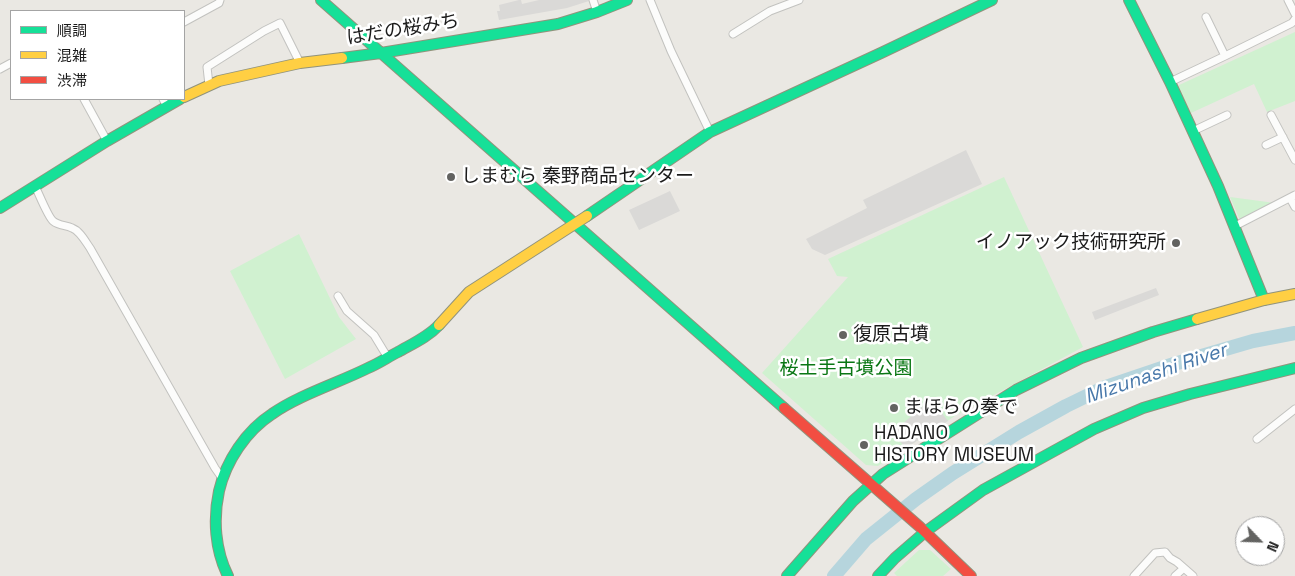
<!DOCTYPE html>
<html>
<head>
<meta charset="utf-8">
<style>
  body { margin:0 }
  #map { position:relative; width:1295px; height:576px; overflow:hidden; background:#eae8e3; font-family:"Space Grotesk","Noto Sans JP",sans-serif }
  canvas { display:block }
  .legend { position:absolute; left:10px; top:10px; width:175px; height:90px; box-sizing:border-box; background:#fff; border:1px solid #a4a4a4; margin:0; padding:6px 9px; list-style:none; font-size:15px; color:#1b1b1b }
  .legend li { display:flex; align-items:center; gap:10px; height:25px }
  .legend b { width:25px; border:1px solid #a4a4a4 }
  .north { position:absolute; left:1235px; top:516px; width:50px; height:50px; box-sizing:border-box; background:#fff; border:1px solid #a4a4a4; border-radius:50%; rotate:114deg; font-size:14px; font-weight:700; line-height:20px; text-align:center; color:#1b1b1b }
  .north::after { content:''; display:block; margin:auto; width:18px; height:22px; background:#636361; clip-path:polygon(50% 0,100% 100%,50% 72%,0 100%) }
</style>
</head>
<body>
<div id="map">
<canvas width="1295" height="576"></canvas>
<ul class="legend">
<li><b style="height:6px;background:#16e098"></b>順調</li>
<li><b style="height:6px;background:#ffcf43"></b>混雑</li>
<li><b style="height:6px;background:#f24e42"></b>渋滞</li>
</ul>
<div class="north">N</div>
</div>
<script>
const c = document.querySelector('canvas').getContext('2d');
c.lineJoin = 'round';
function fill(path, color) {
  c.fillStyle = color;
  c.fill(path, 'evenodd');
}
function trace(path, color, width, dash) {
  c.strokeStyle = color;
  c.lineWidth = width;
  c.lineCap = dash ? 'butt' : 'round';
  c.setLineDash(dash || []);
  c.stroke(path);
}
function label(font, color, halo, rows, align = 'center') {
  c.font = font + ' "Space Grotesk","Noto Sans JP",sans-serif';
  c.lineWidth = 5;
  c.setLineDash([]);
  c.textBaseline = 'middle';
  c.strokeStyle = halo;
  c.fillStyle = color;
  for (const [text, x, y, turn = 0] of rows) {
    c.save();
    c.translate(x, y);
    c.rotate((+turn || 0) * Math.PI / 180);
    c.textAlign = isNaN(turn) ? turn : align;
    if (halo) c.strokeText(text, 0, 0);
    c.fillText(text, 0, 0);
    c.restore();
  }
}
fill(new Path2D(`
  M1295 32V101L1267 112 1254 84 1191 113 1178 87 1179 85Z
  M1004 177 1083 347 955 416 878 466 866 465 762 373 848 277 837 276 828 259Z
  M1230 197 1275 203 1242 219 1239 218Z
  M299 234 339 317 356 339 285 379 230 271Z
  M919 550H930L951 569 943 576H897L894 573Z`), '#d0f1d0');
fill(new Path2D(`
  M519 0H521L522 4 539 0H588L589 1 567 8 499 20 497 11H500L499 5Z
  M966 150 982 184 825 255 812 249 806 239 867 208 863 200Z
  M670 191 680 211 639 230 629 210Z
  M1156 288 1159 295 1095 320 1092 312Z
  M931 399 948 421 906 448 892 433Z`), '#dad9d7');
trace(new Path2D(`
  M834 576 866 539 916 499 953 473 1019 432 1066 406 1103 388 1174 364 1253 341 1295 333`), '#b6d5dd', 14);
const street = new Path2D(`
  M593 0 597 12
  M650 0 671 51 710 132
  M1288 0 1295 14
  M1206 17 1225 56
  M184 22 219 3 220 0
  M733 34 770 11 799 0
  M0 69 11 63
  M1170 82 1225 56 1292 23 1295 19
  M209 85 207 67 264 31 280 23 300 63
  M84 99 107 141
  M163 99 166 105
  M1271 115 1295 160
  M1193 131 1227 115
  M1266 145 1283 137
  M35 186C39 194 48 217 53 221 59 226 66 225 72 228 80 231 85 241 90 248L215 468 222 478
  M1290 198 1295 207
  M1235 226 1295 195
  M338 296 347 311 374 335 388 358
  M1257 439 1295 409
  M1134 576 1155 553 1165 552 1170 558 1177 562 1193 576
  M1175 576 1184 568`);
const fast = new Path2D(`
  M321 0 784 408
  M1129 0 1170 82 1218 186 1264 300
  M342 58 381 53 558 24 597 12 627 0
  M0 208 107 141 180 99
  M587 216 710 132 881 53 992 0
  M228 576C215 550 213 519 219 491 226 461 246 431 272 414 299 395 338 383 368 368 378 364 388 357 398 352 412 344 428 337 439 325
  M787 576 853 501 883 474 1016 390 1081 358 1153 332 1197 319
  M878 576 895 558 925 532 983 490 1094 429 1143 408 1190 394 1295 368`);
const slow = new Path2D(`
  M184 97 219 81 300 63 342 58
  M1197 319 1264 300 1295 294
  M439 325 469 292 587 216`);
const jam = new Path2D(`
  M784 408 920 527 971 576`);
trace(street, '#c2c2bf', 9);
trace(fast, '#91937c', 12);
trace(slow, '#91937c', 12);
trace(jam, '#91937c', 12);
trace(street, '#fcfcfb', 7);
trace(fast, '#16e098', 10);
trace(slow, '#ffcf43', 10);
trace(jam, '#f24e42', 10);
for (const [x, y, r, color] of [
  [451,177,5,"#636361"],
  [1176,243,5,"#636361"],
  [843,335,5,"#636361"],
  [894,408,5,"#636361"],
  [864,445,5,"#636361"]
]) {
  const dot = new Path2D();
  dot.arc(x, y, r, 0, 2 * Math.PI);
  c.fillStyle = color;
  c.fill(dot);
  trace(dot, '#fff', 2);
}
label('19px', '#1b1b1b', '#fff', [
  ["はだの桜みち",403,30,-9]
]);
label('19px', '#1b1b1b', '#fff', [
  ["しまむら 秦野商品センター",461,177],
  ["イノアック技術研究所",1166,243,"right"],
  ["復原古墳",853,335],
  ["まほらの奏で",904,408],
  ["HADANO",874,434],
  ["HISTORY MUSEUM",874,456]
], 'left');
label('19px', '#0a7714', '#fff', [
  ["桜土手古墳公園",846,369]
]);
label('italic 20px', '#4878aa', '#fff', [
  ["Mizunashi River",1156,374,-19]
]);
</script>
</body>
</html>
